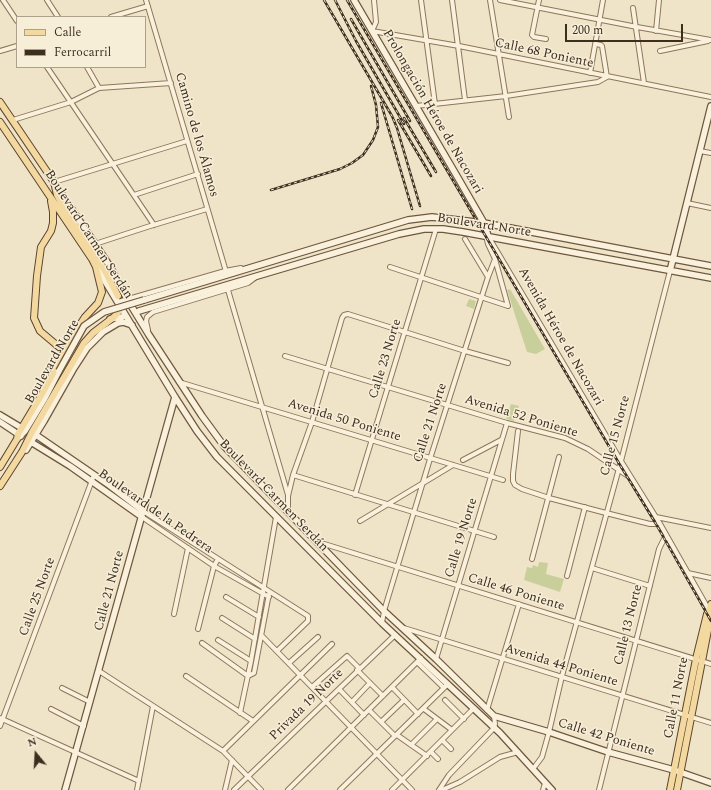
<!DOCTYPE html>
<meta charset="utf-8">
<style>
body{margin:0}
#map{position:relative;width:711px;height:790px;overflow:hidden;background:#f0e4c8;font-family:Spectral,serif}
canvas{display:block}
.legend{position:absolute;left:16px;top:16px;width:130px;height:52px;box-sizing:border-box;background:#f7eed8;border:1px solid #ada18e;margin:0;padding:5px 7px;list-style:none;font-size:12px;color:#3d2e20}
.legend li{display:flex;align-items:center;gap:8px;height:20px}
.legend b{width:20px;border:1px solid #ada18e}
.north{position:absolute;left:16px;top:734px;width:40px;height:40px;-webkit-text-stroke:3px #f7eed8;paint-order:stroke;rotate:342deg;font-size:11px;font-weight:700;line-height:16px;text-align:center;color:#3d2e20}
.north::after{content:'';display:block;margin:auto;width:14px;height:18px;background:#3d2e20;clip-path:polygon(50% 0,100% 100%,50% 72%,0 100%)}
.scale{position:absolute;left:565px;top:24px;width:118px;height:18px;box-sizing:border-box;border:2px solid #3d2e20;border-top:0;padding-left:5px;font-size:12px;line-height:14px;white-space:nowrap;color:#3d2e20;-webkit-text-stroke:3px #f7eed8;paint-order:stroke}
</style>
<div id="map">
<canvas width="711" height="790"></canvas>
<ul class="legend">
<li><b style="height:5px;background:#f3d9a0"></b>Calle</li>
<li><b style="height:5px;background:#3d2e20"></b>Ferrocarril</li>
</ul>
<div class="north">N</div>
<div class="scale">200 m</div>
</div>
<script>
const c = document.querySelector('canvas').getContext('2d');
c.lineJoin = 'round';
function paint(path, color) { c.fillStyle = color; c.fill(path, 'evenodd'); }
const toPath = rows => new Path2D(rows.map(r => 'M' + r).join(''));
function strokePath(path, color, width, dash) { c.strokeStyle = color; c.lineWidth = width; c.lineCap = dash ? 'butt' : 'round'; c.setLineDash(dash || []); c.stroke(path); }
function label(font, color, halo, rows, align = 'center') {
  c.font = font + ' Spectral,serif'; c.lineWidth = 3; c.setLineDash([]); c.textBaseline = 'middle'; c.strokeStyle = halo; c.fillStyle = color; for (const [text, x, y, turn = 0] of rows) {
    c.save(); c.translate(x, y); c.rotate((+turn || 0) * Math.PI / 180); c.textAlign = isNaN(turn) ? turn : align; if (halo) c.strokeText(text, 0, 0); c.fillText(text, 0, 0); c.restore();
  }
}
const green = toPath([
 [510,289,545,349,536,354,527,352,507,290],
 [469,299,476,301,474,309,466,306],
 [511,404,519,406,514,421,506,419],
 [539,562,548,563,546,574,564,579,560,592,524,580,527,567,532,568,533,565,538,567]
]);
const primaryTunnel = toPath([
 [59,347,69,349,78,346]
]);
const street = toPath([
 [3,0,17,21],
 [47,0,58,17],
 [146,0,227,275],
 [374,0,376,22,372,31,459,46,711,97],
 [421,0,435,104],
 [452,0,465,100],
 [490,0,509,117],
 [500,0,637,27,711,40],
 [539,0,532,35,534,37,546,39],
 [633,8,644,83],
 [111,17,148,6],
 [656,31,659,0],
 [0,51,17,46],
 [660,51,708,41],
 [47,67,154,225],
 [87,67,99,88],
 [590,73,603,0],
 [416,106,506,96,598,82,607,77,602,46,601,45,596,44],
 [13,120,71,102,99,88,171,83],
 [700,151,711,153],
 [54,182,187,141],
 [134,195,198,174],
 [687,203,711,208],
 [486,236,488,244,495,259,508,306],
 [488,236,621,461,659,522,709,610],
 [465,239,488,277],
 [95,244,147,227,207,209],
 [390,267,508,306],
 [228,290,288,495],
 [118,302,225,271,241,268],
 [148,330,146,321,147,317,153,312,248,283,256,277],
 [285,356,507,423,565,438,588,449,628,476],
 [179,382,503,480],
 [518,431,513,474,513,481,515,485,522,489,549,498,606,513,650,524,656,524,659,522],
 [463,460,501,440],
 [293,475,494,537],
 [355,495,436,229],
 [143,511,308,616,308,621,277,651],
 [288,512,288,496,293,475,312,422,342,318,344,315,348,314,465,351,508,363],
 [142,517,214,566,269,597],
 [656,517,711,528],
 [360,521,453,465],
 [318,542,711,664],
 [532,559,559,457],
 [592,568,650,586],
 [688,573,711,578],
 [567,576,585,507],
 [226,597,259,617],
 [174,614,188,548],
 [222,618,255,639],
 [382,623,384,611,430,459,488,277,495,259],
 [404,628,711,723],
 [198,629,214,566,218,559],
 [262,636,412,790],
 [218,640,251,661],
 [202,643,248,676],
 [436,659,507,423],
 [417,662,444,688],
 [289,663,318,637],
 [357,670,383,696],
 [99,671,223,751,261,790],
 [186,676,253,721],
 [248,676,254,673,269,594],
 [312,687,347,656,359,668],
 [392,687,418,714],
 [62,688,90,702],
 [339,689,364,715],
 [445,700,464,719],
 [352,702,370,683],
 [51,709,84,726],
 [424,709,452,730],
 [369,710,395,736],
 [487,710,519,604],
 [240,713,251,661,276,517],
 [0,718,139,781],
 [381,722,404,700],
 [0,726,94,475],
 [397,735,427,756],
 [442,740,451,749],
 [411,745,437,719],
 [223,751,332,644],
 [431,752,438,759],
 [533,769,542,757,549,732,562,676,621,461,670,271],
 [137,790,153,706],
 [225,790,232,760],
 [234,790,395,635],
 [288,790,421,658],
 [340,790,448,684],
 [392,790,474,708],
 [439,790,449,775,494,728,495,724,494,716],
 [442,790,460,782,500,757,518,752],
 [543,790,545,783],
 [599,790,659,549,664,539,667,538]
]);
const secondary = toPath([
 [354,0,458,178,484,223,488,236],
 [55,184,111,268,127,299,149,335,202,416,224,446,384,611,436,659,494,716,549,732,608,752,674,770,711,783],
 [97,268,175,397,197,431,217,457,382,623,500,733,552,790],
 [670,271,711,106],
 [144,300,408,220,432,217,484,223,711,266],
 [139,311,399,234,424,229,443,229,463,232,711,278],
 [110,319,122,317],
 [0,415,25,430],
 [0,422,21,436],
 [36,435,109,485,143,511],
 [17,439,25,431,45,398,59,371],
 [31,442,70,466,142,517],
 [26,450,44,421,74,368,87,348,103,332,118,323,123,322,132,325],
 [65,790,175,397]
]);
const primary = toPath([
 [0,102,54,182,57,195,62,204,104,269,118,296],
 [0,122,92,259,96,267,102,292,98,303,85,317,74,334,42,394,18,434,17,439,0,467],
 [51,201,53,212,53,223,51,231,41,247,37,276,34,318,40,331,59,347],
 [0,486,22,452,32,432,84,343,93,333,114,317,119,311],
 [670,790,696,659,707,614,709,611],
 [677,790,710,620,709,611,711,604]
]);
const rail = toPath([
 [324,0,392,116,397,128,420,206],
 [335,0,356,41,404,124],
 [347,0,620,465,656,524,711,621],
 [351,19,410,121],
 [381,103,412,209],
 [404,118,436,172],
 [398,120,431,176],
 [271,190,340,169,352,163,363,155,373,140,378,127,376,105,371,86]
]);
const secondaryBridge = toPath([
 [59,371,84,326,104,312,144,300]
]);
const streetNames = [
 ["Calle 68 Poniente",544,54,12],
 ["Prolongación Héroe de Nacozari",432,112,60],
 ["Camino de los Álamos",196,135,74],
 ["Boulevard Norte",484,226,9],
 ["Boulevard Carmen Serdán",88,235,57],
 ["Avenida Héroe de Nacozari",560,337,60],
 ["Calle 23 Norte",386,359,-73],
 ["Boulevard Norte",53,362,-60],
 ["Avenida 52 Poniente",521,417,17],
 ["Avenida 50 Poniente",344,421,17],
 ["Calle 21 Norte",431,423,-72],
 ["Calle 15 Norte",616,436,-75],
 ["Boulevard Carmen Serdán",273,496,46],
 ["Boulevard de la Pedrera",155,512,35],
 ["Calle 19 Norte",462,538,-73],
 ["Calle 21 Norte",110,591,-75],
 ["Calle 46 Poniente",516,593,17],
 ["Calle 25 Norte",38,597,-70],
 ["Calle 13 Norte",629,625,-76],
 ["Avenida 44 Poniente",561,666,17],
 ["Calle 11 Norte",677,698,-79],
 ["Privada 19 Norte",307,705,-44],
 ["Calle 42 Poniente",606,738,17]
];
paint(green, '#c9cf9b');
strokePath(primaryTunnel, '#ccc0a6', 6, [6, 3]);
strokePath(street, '#8d765c', 6);
strokePath(secondary, '#6f573f', 8);
strokePath(primary, '#5b4430', 8);
strokePath(street, '#faf1dc', 4);
strokePath(secondary, '#faf1dc', 5.5);
strokePath(primary, '#f3d9a0', 6);
strokePath(rail, '#3d2e20', 2.5);
strokePath(rail, '#f7eed8', 1, [3]);
strokePath(secondaryBridge, '#6f573f', 8, []);
strokePath(secondaryBridge, '#faf1dc', 5.5);
label('13px', '#3d2e20', '#f7eed8', streetNames);
</script>
